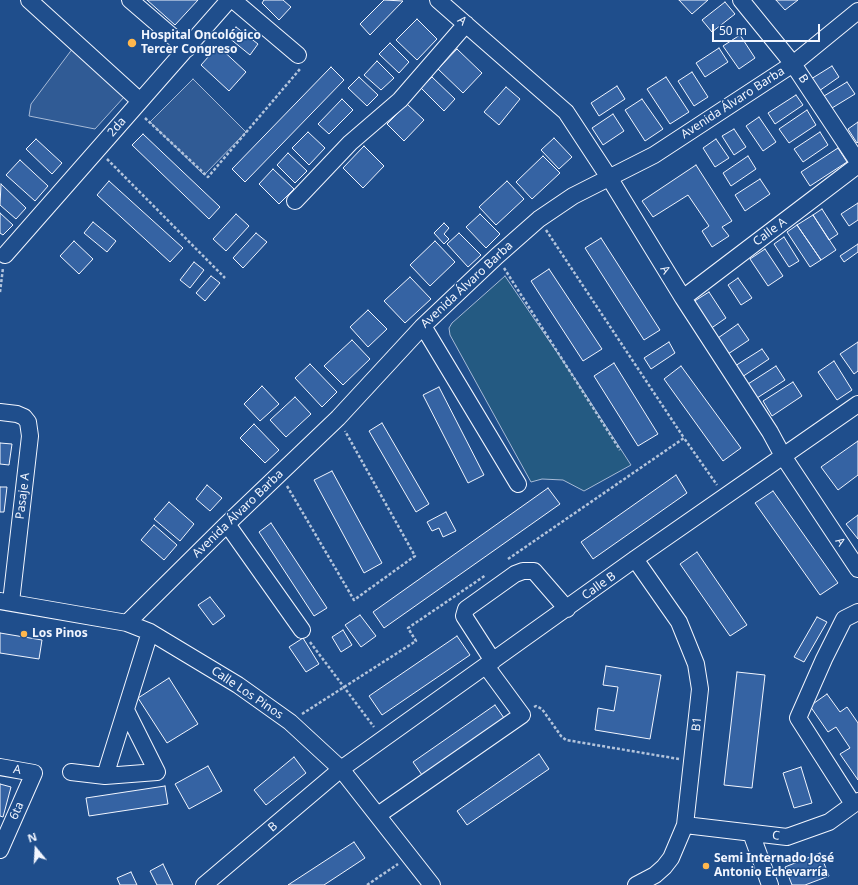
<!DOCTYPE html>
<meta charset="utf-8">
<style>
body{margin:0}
#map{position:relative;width:858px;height:885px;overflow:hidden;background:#1f4e8c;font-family:"Noto Sans",sans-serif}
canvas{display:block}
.north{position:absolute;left:16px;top:829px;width:40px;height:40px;-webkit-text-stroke:3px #1f4e8c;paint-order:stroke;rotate:342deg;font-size:11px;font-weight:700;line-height:16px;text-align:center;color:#f2f6ff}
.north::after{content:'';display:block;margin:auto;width:14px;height:18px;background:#f2f6ff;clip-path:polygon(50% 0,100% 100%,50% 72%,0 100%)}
.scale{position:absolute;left:712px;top:24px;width:108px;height:18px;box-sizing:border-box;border:2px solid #f2f6ff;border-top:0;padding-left:5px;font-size:12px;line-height:14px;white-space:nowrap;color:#f2f6ff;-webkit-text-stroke:3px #1f4e8c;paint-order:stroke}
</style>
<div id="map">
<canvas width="858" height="885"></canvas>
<div class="north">N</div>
<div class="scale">50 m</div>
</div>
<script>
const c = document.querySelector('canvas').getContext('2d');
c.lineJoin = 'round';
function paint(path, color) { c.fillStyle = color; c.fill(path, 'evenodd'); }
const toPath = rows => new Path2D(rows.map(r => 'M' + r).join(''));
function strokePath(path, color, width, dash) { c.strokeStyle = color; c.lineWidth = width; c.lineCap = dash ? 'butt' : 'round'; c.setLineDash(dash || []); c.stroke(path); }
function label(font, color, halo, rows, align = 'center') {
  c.font = font + ' "Noto Sans",sans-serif'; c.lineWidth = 3; c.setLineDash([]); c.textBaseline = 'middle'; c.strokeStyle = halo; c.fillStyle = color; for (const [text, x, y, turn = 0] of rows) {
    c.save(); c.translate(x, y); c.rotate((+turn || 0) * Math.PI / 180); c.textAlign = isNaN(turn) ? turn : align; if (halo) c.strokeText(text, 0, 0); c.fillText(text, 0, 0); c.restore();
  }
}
const green = toPath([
 [505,276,580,386,631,465,584,491,563,480,542,479,531,482,450,335,449,328,452,323,505,276]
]);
const parking = toPath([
 [73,48,125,96,95,129,29,116,31,104,73,48],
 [193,79,246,132,204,175,150,122,193,79]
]);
const building = toPath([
 [147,0,198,0,175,25,147,0],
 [264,0,283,0,291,7,279,20,262,3,264,0],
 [384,0,403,1,370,35,360,24,384,0],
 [679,0,708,0,692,14,679,0],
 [776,0,798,0,785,10,776,0],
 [725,2,735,14,712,32,702,20,725,2],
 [417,19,437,39,417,60,396,40,417,19],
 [236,27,258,44,250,55,228,37,236,27],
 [740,35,755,58,739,69,723,46,740,35],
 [390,43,409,62,399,73,379,54,390,43],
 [218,46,246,72,229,91,201,65,218,46],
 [719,48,728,62,705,77,696,63,719,48],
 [457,49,482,73,463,93,438,69,457,49],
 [377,61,394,78,381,90,364,75,377,61],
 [832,66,839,77,819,91,811,79,832,66],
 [331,67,344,80,245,182,232,169,331,67],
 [692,72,708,97,694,106,678,81,692,72],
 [359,77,378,95,367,106,348,88,359,77],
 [432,77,455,99,444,111,421,88,432,77],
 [666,77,689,112,670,124,647,89,666,77],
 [847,82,855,94,832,108,824,96,847,82],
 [617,86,625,99,599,116,591,103,617,86],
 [506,87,520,99,499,125,484,112,506,87],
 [796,95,803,105,775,124,768,113,796,95],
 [342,99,353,110,329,134,318,124,342,99],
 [642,99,663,129,645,141,625,110,642,99],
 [407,104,424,120,404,141,387,124,407,104],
 [807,110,816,125,789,143,779,129,807,110],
 [613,114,624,131,603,145,592,128,613,114],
 [759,117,776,142,763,151,746,126,759,117],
 [858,122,858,142,857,143,848,129,858,122],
 [734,129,746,147,734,155,722,136,734,129],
 [308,132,325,148,309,165,292,148,308,132],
 [820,132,828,145,803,162,794,149,820,132],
 [143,134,220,207,209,219,132,145,143,134],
 [554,138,572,157,559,169,541,150,554,138],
 [36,139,62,163,52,174,26,149,36,139],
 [716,139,729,158,715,167,703,148,716,139],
 [364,146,384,166,363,188,343,168,364,146],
 [838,148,847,162,810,186,801,172,838,148],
 [288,153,307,171,295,183,277,165,288,153],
 [543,156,560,173,532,199,516,182,543,156],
 [748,156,756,169,731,186,723,173,748,156],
 [20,160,48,186,35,201,6,175,20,160],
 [696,165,732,221,722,227,729,236,712,247,702,231,709,226,688,195,653,217,642,201,696,165],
 [273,169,294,189,279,204,259,184,273,169],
 [760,179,770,194,745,211,735,195,760,179],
 [109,181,183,248,170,262,97,195,109,181],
 [507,181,524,199,496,225,479,207,507,181],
 [1,184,26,208,16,219,0,205,1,184],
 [858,203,858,220,849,226,841,214,858,203],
 [822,209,838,234,829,240,813,215,822,209],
 [0,213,13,225,3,235,0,233,0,213],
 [236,214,249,226,226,251,213,239,236,214],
 [480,214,500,234,486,248,466,227,480,214],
 [813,215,836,250,821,260,797,225,813,215],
 [93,222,116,241,107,252,84,233,93,222],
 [444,223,449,228,444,234,449,239,444,244,434,233,444,223],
 [797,225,821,260,810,267,787,232,797,225],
 [256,233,267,242,243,268,233,258,256,233],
 [459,233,481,255,468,267,447,244,459,233],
 [784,237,799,261,789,267,774,244,784,237],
 [601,238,660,330,644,340,585,248,601,238],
 [74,241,93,259,79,274,60,256,74,241],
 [435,241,455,262,430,286,410,265,435,241],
 [858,244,858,252,844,262,840,256,858,244],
 [765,249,783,276,768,286,750,259,765,249],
 [194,262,204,270,190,288,180,280,194,262],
 [549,269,602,349,583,361,531,281,549,269],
 [211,276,220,283,205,301,196,293,211,276],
 [410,277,431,299,405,323,384,301,410,277],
 [738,278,752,298,741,305,728,285,738,278],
 [709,292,726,318,710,329,693,302,709,292],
 [368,310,387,329,368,347,350,327,368,310],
 [738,324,749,340,728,354,718,338,738,324],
 [352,340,370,359,343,385,324,366,352,340],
 [669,342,675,353,651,369,644,358,669,342],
 [858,342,858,371,854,374,840,354,858,342],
 [762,349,769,359,742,377,735,366,762,349],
 [834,361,852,390,837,400,818,372,834,361],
 [614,363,658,434,638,446,594,376,614,363],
 [310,364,337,392,322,407,295,378,310,364],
 [681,366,741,448,723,461,664,379,681,366],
 [776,366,785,380,757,398,748,384,776,366],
 [793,382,802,396,772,416,763,401,793,382],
 [262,386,279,404,260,421,244,404,262,386],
 [439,387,484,475,468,483,423,395,439,387],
 [295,397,311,414,286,437,270,420,295,397],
 [382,423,429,504,416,512,369,431,382,423],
 [254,424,279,450,265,463,240,438,254,424],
 [858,441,858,475,838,490,821,467,858,441],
 [0,443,12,444,9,465,0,464,0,443],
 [332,471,382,563,364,573,314,480,332,471],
 [676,475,687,493,593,559,581,542,676,475],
 [207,485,222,498,210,511,196,499,207,485],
 [0,487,7,487,4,512,0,512,0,487],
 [548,488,560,504,384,628,373,612,548,488],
 [773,491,838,583,820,595,755,503,773,491],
 [169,502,194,524,180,541,154,519,169,502],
 [446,512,456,531,443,537,439,528,432,531,427,522,446,512],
 [858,515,858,539,846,524,858,515],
 [271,523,327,608,314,616,259,532,271,523],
 [154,525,177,545,164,560,141,540,154,525],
 [697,552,747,625,730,636,680,564,697,552],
 [210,597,225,616,213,625,198,605,210,597],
 [360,615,376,636,361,647,345,625,360,615],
 [817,617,827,622,804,662,794,657,817,617],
 [343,630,352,645,341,652,332,637,343,630],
 [0,633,42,640,39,659,0,653,0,633],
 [457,636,470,655,382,715,369,696,457,636],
 [303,638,319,664,306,672,289,647,303,638],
 [606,666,661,675,650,739,595,730,598,708,614,711,618,687,603,685,606,666],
 [737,672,765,675,752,788,724,785,737,672],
 [169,678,198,724,167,743,138,698,169,678],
 [827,694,840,712,847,707,858,723,858,780,840,754,850,748,836,727,828,732,810,706,827,694],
 [495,705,504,718,422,775,413,762,495,705],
 [539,754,549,769,467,825,457,811,539,754],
 [294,757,306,773,266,805,254,790,294,757],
 [208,766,222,791,189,809,175,784,208,766],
 [801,767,812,803,794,808,783,773,801,767],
 [0,784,11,787,3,817,0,816,0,784],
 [165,786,168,804,89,816,86,798,165,786],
 [354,842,365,858,324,885,288,885,354,842],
 [820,853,829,876,805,885,792,885,785,867,820,853],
 [163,864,173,885,157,885,150,871,163,864],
 [131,872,137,885,120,885,117,878,131,872]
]);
const path = toPath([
 [145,118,208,177,300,69],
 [107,159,225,278],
 [546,230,684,438],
 [504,268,620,450],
 [0,292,3,268],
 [287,486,354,600,415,556,345,431],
 [508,559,684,438,717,485],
 [310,642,374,727],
 [534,707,536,706,542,709,561,736,566,740,679,759],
 [302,714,416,641,408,628,486,575],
 [367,885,398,864]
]);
const minor = toPath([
 [29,0,140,101],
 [130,0,187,49],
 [233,0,298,55],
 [438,0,566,112,610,179,683,298,770,432,783,456,858,569],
 [741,0,793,64,858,162],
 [295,201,350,143,400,100,466,24],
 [5,255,229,0],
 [683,298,858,165],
 [423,326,518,484],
 [0,412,17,414,24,417,28,422,30,436,11,602],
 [227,524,302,630],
 [635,559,679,622,696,664,700,689,685,825,671,858,664,867,655,875,636,885],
 [0,601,127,623,150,632,238,685,290,722,341,769,432,885],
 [127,623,227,524,338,418,423,326,497,256,539,219,573,196,654,155,793,64,858,11],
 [493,661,464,616,466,609,515,574,523,571,534,571,567,609],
 [126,710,157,772,105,776,150,632],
 [0,767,34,773,0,850],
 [71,772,105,776],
 [853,804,798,718,824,659,844,619,858,612],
 [378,815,522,715,486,666],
 [685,825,787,837,829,822,858,801],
 [751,833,770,885],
 [204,885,341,769,635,559,858,404]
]);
const markers = [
 [132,43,5,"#ffb74d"],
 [24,634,4,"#ffb74d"],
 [706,866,4,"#ffb74d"]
];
const streetNames = [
 ["A",462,21,41],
 ["B",803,79,57],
 ["Avenida Álvaro Barba",733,103,-33],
 ["2da",117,127,-49],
 ["Calle A",770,232,-37],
 ["A",665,270,59],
 ["Avenida Álvaro Barba",467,285,-43],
 ["Pasaje A",23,496,-83],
 ["Avenida Álvaro Barba",238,514,-44],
 ["A",840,542,56],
 ["Calle B",599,586,-36],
 ["Calle Los Pinos",247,693,34],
 ["B1",697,724,-84],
 ["A",17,770,9],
 ["6ta",17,811,-66],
 ["B",273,827,-40],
 ["C",776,836,6]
];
const poiNames = [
 ["Hospital Oncológico",141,36],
 ["Tercer Congreso",141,50],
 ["Los Pinos",32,634],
 ["Semi Internado José",714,859],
 ["Antonio Echevarría",714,873]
];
paint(green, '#245a82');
strokePath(green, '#a8bbd7', 1);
paint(parking, '#305b95');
strokePath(parking, '#a8bbd7', 1);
paint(building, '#3563a3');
strokePath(building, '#f2f6ff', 1);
strokePath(minor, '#f2f6ff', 18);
strokePath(path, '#b3c4dc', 2.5, [3, 2]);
strokePath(minor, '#1f4e8c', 16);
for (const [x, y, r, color] of markers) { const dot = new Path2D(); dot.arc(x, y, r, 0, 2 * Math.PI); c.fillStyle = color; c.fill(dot); strokePath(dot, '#1f4e8c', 1.5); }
label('12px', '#f2f6ff', '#1f4e8c', streetNames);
label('bold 12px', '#f2f6ff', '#1f4e8c', poiNames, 'left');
</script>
